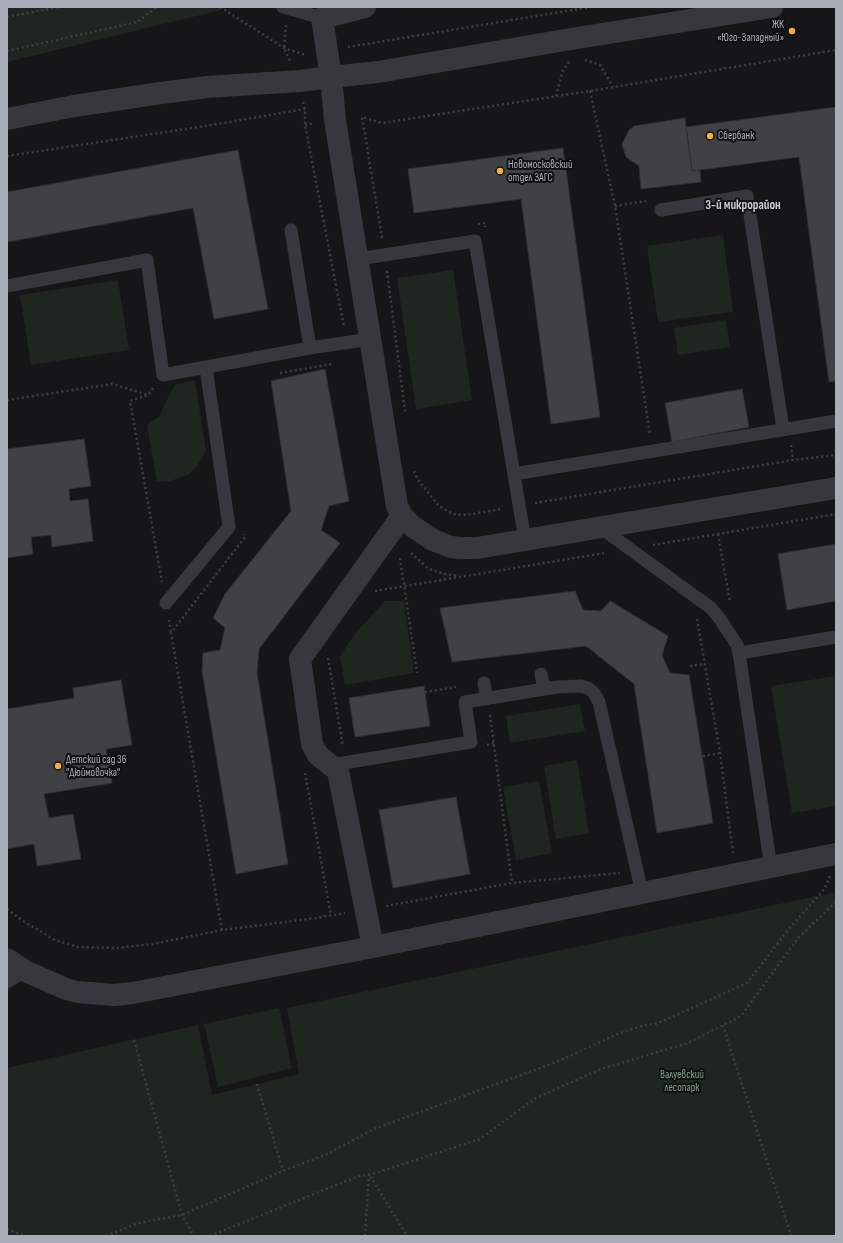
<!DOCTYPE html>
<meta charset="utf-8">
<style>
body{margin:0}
#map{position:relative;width:843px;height:1243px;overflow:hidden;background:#161618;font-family:"Sofia Sans Condensed",sans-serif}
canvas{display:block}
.frame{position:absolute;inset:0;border:8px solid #a8adb8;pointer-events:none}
</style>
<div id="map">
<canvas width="843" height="1243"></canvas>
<div class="frame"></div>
</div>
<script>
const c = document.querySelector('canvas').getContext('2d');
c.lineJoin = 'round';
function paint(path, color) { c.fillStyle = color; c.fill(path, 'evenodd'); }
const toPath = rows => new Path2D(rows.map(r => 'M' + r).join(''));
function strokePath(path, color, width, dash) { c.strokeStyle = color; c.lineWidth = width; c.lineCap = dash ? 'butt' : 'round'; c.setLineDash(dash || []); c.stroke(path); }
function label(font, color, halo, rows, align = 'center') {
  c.font = font + ' "Sofia Sans Condensed",sans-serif'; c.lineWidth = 4; c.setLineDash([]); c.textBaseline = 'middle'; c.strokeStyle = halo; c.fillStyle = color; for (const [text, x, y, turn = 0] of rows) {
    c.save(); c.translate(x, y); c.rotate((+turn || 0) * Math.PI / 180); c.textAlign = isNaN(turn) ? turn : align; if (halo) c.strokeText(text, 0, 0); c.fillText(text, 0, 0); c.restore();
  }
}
const green = toPath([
 [7,7,229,7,217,11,7,62],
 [723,235,733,312,658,322,647,246],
 [453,270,472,400,416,409,397,278],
 [118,280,129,350,31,365,20,295],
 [726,320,730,347,678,355,674,328],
 [195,380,206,451,197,466,188,475,170,481,157,482,147,425,160,416,164,405,175,385],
 [385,601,404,601,414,673,345,685,340,656,358,630],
 [836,676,836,806,792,813,771,686],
 [580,704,585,731,510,743,506,716],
 [577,760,589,833,556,839,544,766],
 [539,781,552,853,516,860,503,787],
 [836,892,836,1236,7,1236,7,1068,198,1025,212,1095,299,1074,287,1008],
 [279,1008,292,1068,218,1087,204,1024]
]);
const building = toPath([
 [836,107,836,381,829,382,799,157,692,171,686,127,836,107],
 [685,118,692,171,700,170,701,182,641,189,639,166,626,157,622,144,629,130,634,126,685,118],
 [563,148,600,417,551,424,521,199,414,213,408,169,563,148],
 [238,150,268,309,214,319,193,208,7,242,7,192,238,150],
 [325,369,349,501,329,506,321,530,340,543,259,649,257,673,288,864,236,874,202,671,203,653,220,650,225,628,213,618,225,594,291,511,271,381,325,369],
 [742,389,749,427,672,442,665,403,742,389],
 [84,439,91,486,69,489,70,501,88,499,93,541,52,547,51,535,31,537,33,554,7,558,7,449,84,439],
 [836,544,836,601,787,610,778,554,836,544],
 [575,591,583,610,601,611,610,601,668,636,662,655,670,673,689,675,713,823,657,833,634,684,586,646,452,662,440,608,575,591],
 [121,680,132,745,106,749,112,783,44,794,49,818,73,814,81,859,37,866,34,844,7,849,7,709,74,698,73,688,121,680],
 [424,686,430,726,355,737,349,698,424,686],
 [456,797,470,874,393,888,379,810,456,797]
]);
const path = toPath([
 [220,7,284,48,306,55],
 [7,17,59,7],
 [286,25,284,48,290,61],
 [348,47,591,7],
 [7,51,137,22,157,7],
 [585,60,600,65,613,87],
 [590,91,615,206,650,435],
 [556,96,563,70,570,61],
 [303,102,305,109,305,125,344,327],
 [305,125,314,123],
 [7,156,212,125,305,109],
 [615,206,646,201],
 [478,224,485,223,485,227],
 [382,238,362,117,382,123,590,91,836,50],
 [387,271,405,411],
 [280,373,332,364],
 [153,388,148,395,130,401,162,582],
 [7,400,113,384,148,395],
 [791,445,793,460],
 [414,471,418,480,439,506,453,514,466,515,502,509],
 [535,503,793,460,836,455],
 [718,534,730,602],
 [653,545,836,514],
 [411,553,429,569,444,574,459,576],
 [400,558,417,673],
 [375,591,605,553],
 [697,619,720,753,733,853],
 [169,620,171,633],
 [328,658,343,747],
 [690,666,705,664],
 [425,692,456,687],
 [490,715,512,883],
 [487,745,494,743],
 [703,756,720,753],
 [305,773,331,916],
 [386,906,512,883,620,873],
 [7,909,23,921,55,940,78,947,116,948,153,944,222,930,316,918,345,913],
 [222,930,171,633,245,537,245,534],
 [723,1025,791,1236],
 [134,1040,182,1215,194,1236],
 [257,1084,283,1171],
 [7,1229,24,1236],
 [106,1236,139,1223,182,1215,283,1171,325,1155,374,1129,559,1061,620,1033,645,1025,656,1024,747,983,789,929,825,888,830,876],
 [210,1236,356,1177,379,1172,480,1139,536,1098,601,1069,688,1043,741,1016,799,937,836,902],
 [365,1236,369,1174,407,1236]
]);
const service = toPath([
 [283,7,322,18],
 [661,210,747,196,783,429],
 [291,230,310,348],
 [358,259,475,241,525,540],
 [7,286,147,260,163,375,310,348,371,339],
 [514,474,836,421],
 [601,528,711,608,720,619,737,645,739,653],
 [166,603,229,527,206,367],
 [541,674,544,689],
 [484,683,487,699],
 [331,765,471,742,465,702,557,687,581,686,588,688,594,693,599,702,642,893],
 [771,868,739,653,836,637],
 [7,982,25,971]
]);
const minor = toPath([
 [7,119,74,106,161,93,207,87,300,81,331,77,335,120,397,506,402,516,412,526,433,540,451,547,460,548,477,548,836,488],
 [373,947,338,771,318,755,312,744,300,659,402,516],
 [7,959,25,971,66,989,77,992,114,995,133,993,373,947,836,854]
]);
const tertiary = toPath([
 [365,7,322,18,331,77,378,72,571,39,772,7]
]);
const markers = [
 [792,31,4,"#f2b134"],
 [710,136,4,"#f2b134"],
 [500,171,4,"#f2b134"],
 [58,766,4,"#f2b134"]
];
const poiNames = [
 ["ЖК",784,25,"right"],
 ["«Юго-Западный»",784,38,"right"],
 ["Сбербанк",718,136],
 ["Новомосковский",508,165],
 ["отдел ЗАГС",508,178],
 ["Детский сад 36",66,760],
 ["\"Дюймовочка\"",66,773]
];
const parkNames = [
 ["Валуевский",682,1075],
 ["лесопарк",682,1088]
];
const quarterNames = [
 ["3-й микрорайон",743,206]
];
paint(green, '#1e261f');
paint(building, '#404145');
strokePath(building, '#303034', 1);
strokePath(path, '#3d3f44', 2.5, [2, 3]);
strokePath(service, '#37383d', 13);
strokePath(minor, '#37383d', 22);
strokePath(tertiary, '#37383d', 22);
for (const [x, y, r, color] of markers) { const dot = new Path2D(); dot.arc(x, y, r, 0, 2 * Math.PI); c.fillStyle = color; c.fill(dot); strokePath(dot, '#111113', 1.5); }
label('11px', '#a8adb8', '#111113', poiNames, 'left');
label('11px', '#7fa381', '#111113', parkNames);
label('bold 13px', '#c9ccd4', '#111113', quarterNames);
</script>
